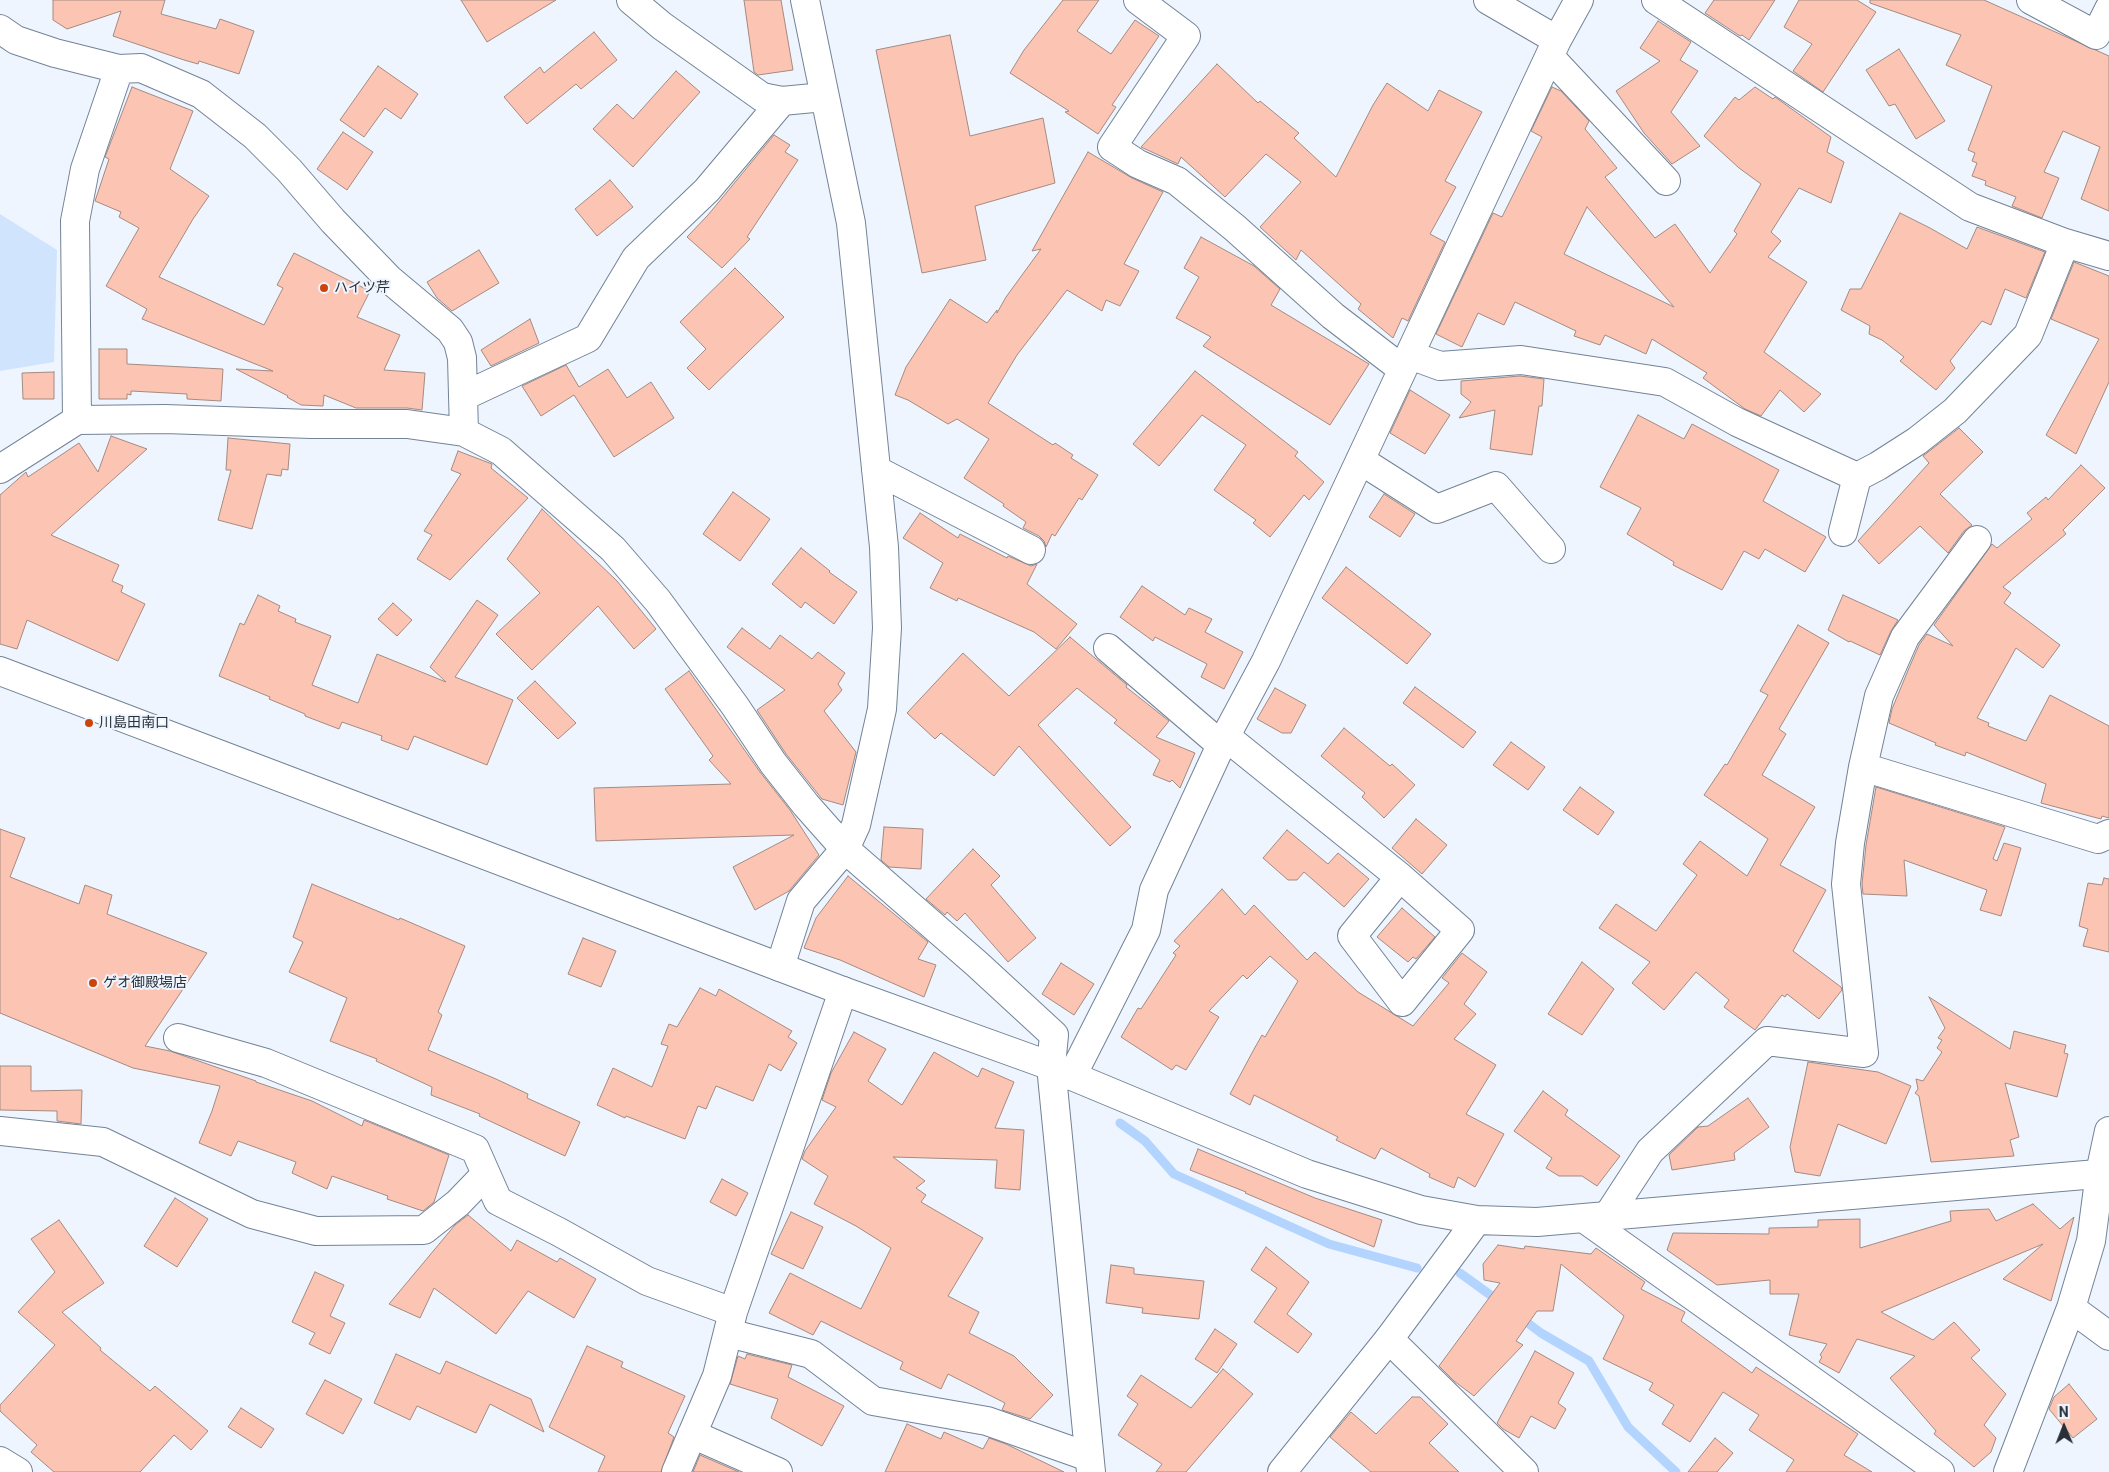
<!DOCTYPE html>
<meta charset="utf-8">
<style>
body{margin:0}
#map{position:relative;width:2109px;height:1472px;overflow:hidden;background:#eef5fe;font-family:Roboto,sans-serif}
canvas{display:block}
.north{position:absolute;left:2039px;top:1402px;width:50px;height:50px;-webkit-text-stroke:4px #eef5fe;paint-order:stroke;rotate:359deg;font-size:14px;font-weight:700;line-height:20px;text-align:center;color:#293038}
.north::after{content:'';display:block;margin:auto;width:18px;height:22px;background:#293038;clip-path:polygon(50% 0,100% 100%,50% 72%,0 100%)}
</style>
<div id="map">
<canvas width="2109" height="1472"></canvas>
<div class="north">N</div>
</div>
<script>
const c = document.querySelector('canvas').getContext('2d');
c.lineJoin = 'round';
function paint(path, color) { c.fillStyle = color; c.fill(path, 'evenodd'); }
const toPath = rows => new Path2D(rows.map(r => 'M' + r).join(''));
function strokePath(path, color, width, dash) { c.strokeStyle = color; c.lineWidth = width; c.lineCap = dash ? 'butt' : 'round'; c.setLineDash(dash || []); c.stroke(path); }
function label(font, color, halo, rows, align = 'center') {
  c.font = font + ' Roboto,"Noto Sans JP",sans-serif'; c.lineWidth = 4; c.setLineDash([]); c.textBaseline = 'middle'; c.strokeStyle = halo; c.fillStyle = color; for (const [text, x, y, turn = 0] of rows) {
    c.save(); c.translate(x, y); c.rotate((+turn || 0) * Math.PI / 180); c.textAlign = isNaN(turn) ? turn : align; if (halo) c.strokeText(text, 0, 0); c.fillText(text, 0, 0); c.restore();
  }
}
const green = toPath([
 [0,214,57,250,54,362,0,371]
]);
const stream = toPath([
 [1120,1123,1145,1141,1174,1174,1329,1244,1417,1268],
 [1460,1273,1500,1302],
 [1520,1317,1541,1333,1589,1361,1628,1427,1676,1472]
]);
const building = toPath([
 [53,0,165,0,161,14,216,29,220,19,254,31,239,74,199,61,198,64,184,60,113,36,121,11,67,29,53,20,53,0],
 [461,0,556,0,487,42,461,0],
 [744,0,781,0,793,70,758,75,754,72,744,0],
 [1063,0,1099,0,1077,31,1111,54,1135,20,1159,36,1112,105,1116,107,1098,134,1065,112,1069,111,1010,73,1024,50,1063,0],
 [1714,0,1775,0,1749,40,1742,35,1740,36,1705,13,1714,0],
 [1799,0,1857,0,1876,12,1823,92,1793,71,1812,44,1784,27,1799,0],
 [1870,0,1984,0,2109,56,2109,211,2081,199,2100,147,2063,131,2044,172,2059,178,2042,218,2012,206,2016,197,1985,185,1986,181,1972,176,1977,163,1972,161,1975,153,1968,150,1992,86,1946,65,1961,35,1870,3,1870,0],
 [1658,21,1691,42,1680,60,1698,71,1671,112,1700,146,1672,164,1644,133,1616,91,1660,61,1640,48,1658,21],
 [594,32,617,60,581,89,576,84,527,124,504,97,540,67,544,73,594,32],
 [950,35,970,136,1043,118,1055,183,975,206,986,260,922,273,876,50,950,35],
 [1899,49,1945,121,1916,139,1895,104,1889,106,1866,70,1899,49],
 [1217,64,1258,103,1260,101,1299,133,1294,138,1336,177,1373,105,1387,83,1428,111,1439,90,1482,112,1445,181,1456,187,1430,234,1445,242,1408,321,1402,318,1393,338,1358,309,1361,304,1301,250,1296,260,1260,227,1301,182,1266,154,1225,197,1181,157,1178,164,1141,147,1217,64],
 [378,66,418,94,401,119,385,108,364,137,340,120,378,66],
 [676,71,700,92,633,167,593,129,617,104,633,119,676,71],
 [132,87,193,111,170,169,209,196,193,219,159,277,264,325,283,288,277,285,294,253,370,291,357,317,400,335,384,370,425,373,422,410,407,408,356,408,324,395,323,406,301,405,287,397,288,396,236,369,273,371,142,319,147,309,106,286,139,228,119,217,121,212,95,201,109,159,105,157,132,87],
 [1552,87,1561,91,1589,121,1585,129,1617,168,1605,177,1655,238,1675,224,1710,273,1737,234,1734,231,1761,184,1739,168,1704,136,1735,97,1739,100,1755,87,1773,99,1775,97,1831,137,1827,152,1844,162,1831,203,1799,188,1771,232,1781,241,1768,257,1807,282,1764,352,1821,394,1804,412,1780,390,1761,416,1745,409,1703,378,1707,373,1652,339,1646,354,1605,335,1600,345,1574,336,1576,331,1515,302,1504,325,1478,313,1462,347,1436,334,1493,213,1502,217,1542,137,1531,131,1552,87],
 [1587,207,1674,307,1564,254,1587,207],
 [343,132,373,152,347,190,317,169,343,132],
 [774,135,790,145,785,152,798,160,747,237,750,239,722,268,687,237,708,215,774,135],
 [1088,152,1132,178,1163,192,1124,264,1139,271,1120,306,1106,300,1102,311,1067,290,1017,355,988,403,1053,445,1055,443,1073,455,1071,458,1098,475,1082,500,1079,498,1055,536,1052,534,1046,547,1044,541,1039,536,1023,528,1026,522,1003,506,1004,504,964,478,989,439,957,419,948,424,908,400,895,395,906,367,950,299,987,323,997,310,997,313,1006,297,1041,249,1032,251,1088,152],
 [610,180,633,207,597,236,575,209,610,180],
 [1900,213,1930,228,1967,249,1977,227,2045,252,2026,298,2005,289,1991,325,1982,321,1950,361,1955,368,1936,390,1900,361,1904,357,1882,340,1869,334,1870,326,1841,310,1850,289,1861,289,1900,213],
 [1201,237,1254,266,1280,289,1271,305,1369,364,1330,425,1203,346,1211,337,1176,318,1199,277,1184,268,1201,237],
 [479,250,499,283,452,311,437,298,427,282,479,250],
 [2074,262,2109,276,2109,382,2076,454,2046,435,2099,339,2051,319,2074,262],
 [735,268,784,317,709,390,687,368,706,349,680,322,735,268],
 [530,319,539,343,491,366,481,350,530,319],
 [99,349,127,349,127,364,223,369,221,401,187,399,187,394,131,391,131,395,127,394,127,399,99,399,99,349],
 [566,365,579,387,608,369,627,398,651,382,674,418,614,457,574,395,541,416,522,386,566,365],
 [1195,371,1298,452,1295,456,1324,482,1309,500,1304,495,1270,537,1253,523,1256,520,1214,490,1246,445,1202,415,1159,466,1133,444,1195,371],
 [54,372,54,399,23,399,22,373,54,372],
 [1520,376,1544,379,1542,406,1539,406,1532,455,1490,449,1495,410,1459,418,1471,402,1461,394,1461,381,1520,376],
 [1410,390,1450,415,1425,454,1390,433,1410,390],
 [1638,415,1684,439,1692,424,1779,470,1763,501,1826,537,1805,572,1765,549,1759,559,1744,551,1722,590,1673,565,1674,562,1627,534,1641,508,1600,487,1638,415],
 [1959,428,1983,452,1940,494,1972,525,1964,531,1948,553,1920,526,1879,564,1858,541,1929,463,1923,456,1959,428],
 [111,436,147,449,51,535,119,565,112,581,123,586,121,592,145,604,118,661,27,620,17,649,0,644,0,495,26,472,28,477,79,443,98,472,111,436],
 [228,438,290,444,288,470,282,469,281,476,267,474,252,529,218,520,231,470,226,470,228,438],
 [458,451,492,464,491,468,528,498,450,580,417,559,432,535,424,531,461,474,451,470,458,451],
 [2081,465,2105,488,2063,530,2066,534,2003,587,2011,593,2004,603,2060,645,2043,668,2016,648,1977,718,1989,723,1988,726,2026,741,2050,695,2109,726,2109,818,2102,816,2101,819,2041,803,2046,784,1966,752,1965,756,1935,745,1936,743,1889,723,1892,709,1909,668,1919,645,1927,634,1953,646,1934,625,1992,544,1997,548,2032,519,2027,513,2046,497,2048,500,2081,465],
 [733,492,770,519,740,561,703,534,733,492],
 [1384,494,1415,514,1400,537,1369,517,1384,494],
 [542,509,617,581,656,629,634,649,598,606,532,670,496,634,540,593,507,559,542,509],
 [920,513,958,538,960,534,1007,558,1008,556,1031,566,1037,564,1027,584,1077,624,1056,649,1034,632,958,598,957,601,930,588,943,563,903,538,920,513],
 [801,548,830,571,829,572,857,592,834,624,805,602,801,608,772,584,801,548],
 [1346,567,1431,634,1407,664,1322,598,1346,567],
 [1142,586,1185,615,1189,608,1212,619,1205,632,1243,652,1224,689,1201,677,1207,664,1155,637,1153,641,1120,617,1142,586],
 [258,595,280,606,278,611,296,619,295,622,331,636,312,685,358,703,377,654,446,682,430,667,477,600,498,615,455,677,513,700,487,765,414,736,408,750,381,740,382,736,342,722,339,729,305,716,305,714,269,699,270,697,219,676,240,623,244,625,258,595],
 [1843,595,1898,620,1891,631,1880,655,1850,641,1849,642,1828,630,1843,595],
 [393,603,412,620,397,636,378,619,393,603],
 [1798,625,1829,643,1779,729,1786,734,1762,775,1815,807,1780,865,1826,890,1793,951,1841,987,1842,990,1819,1019,1787,994,1785,997,1782,995,1755,1030,1724,1007,1729,1000,1696,972,1664,1010,1632,983,1650,962,1599,928,1616,904,1656,931,1697,875,1683,864,1700,841,1747,876,1768,839,1704,795,1725,764,1727,765,1768,695,1760,691,1798,625],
 [742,628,770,649,780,635,812,659,818,652,845,673,838,684,842,690,824,711,856,752,843,805,822,799,786,754,757,710,785,690,727,647,742,628],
 [1070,637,1127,685,1126,687,1169,721,1156,737,1195,753,1180,788,1172,780,1170,782,1153,775,1160,760,1114,723,1117,720,1077,688,1038,725,1131,827,1110,846,1019,746,994,776,941,733,935,739,907,713,963,653,1009,696,1070,637],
 [689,671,760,772,790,810,819,855,789,891,755,910,733,867,794,835,596,841,594,788,731,784,709,760,713,756,665,689,689,671],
 [535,681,576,723,558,739,517,698,535,681],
 [1415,687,1476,732,1463,748,1403,703,1415,687],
 [1275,688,1306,705,1291,733,1282,733,1257,719,1275,688],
 [1344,728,1390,766,1392,764,1415,785,1384,818,1362,797,1365,793,1321,756,1344,728],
 [1511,742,1545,767,1528,790,1493,765,1511,742],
 [1580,787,1614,812,1598,835,1563,810,1580,787],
 [1876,787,2005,827,1993,859,1997,861,2004,843,2021,848,2001,916,1980,910,1987,890,1904,860,1907,896,1863,894,1862,884,1866,845,1876,787],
 [1416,819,1447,845,1422,874,1392,848,1416,819],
 [884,827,923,829,921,869,889,867,881,860,884,827],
 [0,829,25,838,10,877,79,904,85,885,112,895,107,914,207,953,145,1046,170,1051,256,1081,256,1082,312,1101,362,1126,364,1120,449,1155,434,1202,423,1211,387,1199,388,1196,332,1176,327,1189,292,1173,296,1162,238,1141,231,1156,199,1143,212,1111,220,1086,133,1068,0,1013,0,829],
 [1287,830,1328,864,1338,853,1369,879,1344,907,1304,872,1297,880,1288,880,1263,858,1287,830],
 [973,849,1000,876,991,885,1036,938,1008,962,965,913,957,921,947,912,945,915,926,899,973,849],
 [848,876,928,942,918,959,936,965,924,997,840,960,804,948,816,918,848,876],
 [2104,878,2109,879,2109,952,2083,946,2088,929,2079,926,2088,883,2102,885,2104,878],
 [312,884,399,920,400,918,465,946,438,1012,442,1015,428,1050,496,1079,528,1094,527,1098,580,1122,565,1156,479,1116,480,1114,431,1095,432,1087,376,1061,377,1059,330,1041,347,998,289,972,303,942,293,937,312,884],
 [1222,889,1245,915,1254,905,1307,960,1315,952,1358,992,1413,1026,1449,983,1442,978,1462,953,1487,972,1464,1004,1476,1014,1454,1039,1496,1065,1466,1114,1504,1134,1475,1187,1458,1177,1454,1188,1429,1177,1430,1174,1381,1148,1375,1159,1336,1140,1338,1137,1254,1095,1250,1105,1230,1094,1253,1051,1262,1035,1265,1037,1298,981,1270,956,1247,979,1243,975,1209,1011,1219,1017,1186,1070,1176,1065,1172,1070,1121,1037,1138,1008,1141,1009,1176,955,1173,953,1180,946,1174,941,1222,889],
 [1402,908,1435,937,1416,959,1413,957,1408,962,1377,937,1402,908],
 [583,938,616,951,601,987,568,974,583,938],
 [1582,962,1614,989,1582,1035,1548,1014,1582,962],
 [1061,963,1094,984,1074,1015,1042,994,1061,963],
 [700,988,716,996,719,989,792,1031,788,1037,797,1043,781,1071,769,1064,753,1101,716,1086,706,1109,698,1106,685,1139,626,1116,625,1118,597,1105,613,1068,652,1087,668,1046,661,1044,669,1024,677,1027,700,988],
 [1929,997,2010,1049,2014,1031,2066,1045,2064,1053,2068,1054,2057,1097,2005,1083,2019,1137,2010,1140,2014,1156,1931,1162,1919,1096,1915,1093,1918,1089,1916,1079,1923,1081,1942,1052,1937,1048,1942,1040,1938,1038,1945,1028,1929,997],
 [854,1032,886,1049,868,1081,902,1105,934,1052,978,1077,982,1068,1014,1082,995,1128,1024,1130,1020,1190,995,1188,997,1160,893,1157,925,1181,916,1188,926,1195,921,1202,983,1238,948,1296,979,1312,969,1333,1014,1356,1053,1395,1030,1419,1002,1410,1005,1403,948,1374,941,1389,900,1369,903,1362,821,1321,813,1335,769,1313,790,1273,861,1309,891,1248,856,1226,814,1204,828,1176,802,1159,805,1151,836,1107,822,1100,831,1073,854,1032],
 [1808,1062,1878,1072,1911,1086,1886,1144,1838,1124,1820,1176,1795,1172,1790,1147,1808,1062],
 [0,1066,31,1066,31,1091,82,1090,81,1124,57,1121,57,1111,0,1110,0,1066],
 [1543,1091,1568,1110,1565,1115,1620,1156,1597,1186,1582,1176,1559,1176,1546,1168,1552,1158,1514,1131,1543,1091],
 [1748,1098,1769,1127,1734,1153,1735,1160,1672,1170,1669,1155,1698,1127,1708,1126,1748,1098],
 [1198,1149,1315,1198,1382,1220,1374,1247,1245,1193,1246,1192,1190,1170,1198,1149],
 [722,1179,748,1193,736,1216,710,1202,722,1179],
 [175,1198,208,1219,177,1267,144,1246,175,1198],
 [2033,1204,2060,1229,2074,1217,2051,1301,2003,1279,2043,1244,1881,1312,1933,1340,1954,1322,1980,1350,1971,1358,2006,1394,1984,1425,1996,1438,1991,1452,1974,1467,1934,1434,1936,1431,1890,1378,1915,1356,1857,1339,1839,1373,1819,1362,1822,1357,1820,1355,1827,1344,1789,1335,1799,1294,1770,1294,1770,1280,1717,1285,1667,1250,1673,1233,1769,1234,1769,1228,1818,1227,1818,1220,1860,1219,1860,1248,1951,1221,1950,1211,1989,1209,1996,1221,2033,1204],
 [791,1212,823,1227,803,1269,771,1254,791,1212],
 [468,1215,511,1251,517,1240,557,1262,560,1258,596,1279,574,1318,528,1291,496,1334,434,1288,420,1318,389,1304,455,1225,468,1215],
 [59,1220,104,1283,62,1312,101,1348,100,1350,150,1391,155,1386,208,1431,191,1450,174,1435,140,1472,54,1472,31,1452,37,1445,0,1411,0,1405,55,1345,18,1312,55,1272,31,1239,59,1220],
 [1498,1245,1524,1249,1525,1246,1591,1254,1596,1248,1645,1282,1641,1289,1685,1312,1681,1321,1752,1373,1756,1367,1858,1434,1844,1455,1872,1472,1786,1472,1794,1460,1749,1430,1759,1415,1723,1392,1690,1442,1662,1424,1674,1405,1649,1390,1653,1383,1603,1359,1624,1316,1561,1264,1553,1311,1537,1311,1516,1341,1523,1345,1474,1396,1454,1381,1439,1366,1500,1283,1484,1280,1483,1264,1498,1245],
 [1266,1247,1309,1282,1287,1314,1312,1334,1298,1353,1254,1322,1277,1288,1251,1270,1266,1247],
 [1111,1265,1134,1268,1134,1274,1204,1281,1199,1319,1142,1313,1143,1308,1106,1303,1111,1265],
 [315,1272,344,1285,330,1316,345,1323,330,1354,309,1344,315,1333,292,1322,315,1272],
 [1215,1329,1237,1344,1217,1373,1195,1359,1215,1329],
 [587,1346,623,1362,621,1367,685,1396,668,1433,674,1437,661,1472,598,1472,605,1456,549,1427,587,1346],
 [1535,1351,1574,1373,1558,1403,1566,1409,1555,1429,1531,1416,1519,1438,1503,1429,1497,1423,1535,1351],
 [396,1354,440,1374,446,1361,531,1399,544,1432,490,1404,476,1433,417,1406,410,1420,374,1403,396,1354],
 [747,1354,792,1365,788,1377,844,1406,822,1446,771,1418,778,1399,730,1384,738,1356,745,1359,747,1354],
 [1223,1369,1253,1394,1186,1472,1156,1472,1162,1464,1118,1435,1138,1404,1127,1396,1141,1375,1191,1408,1223,1369],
 [325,1380,362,1399,343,1434,306,1414,325,1380],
 [2069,1384,2097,1419,2073,1438,2049,1409,2054,1397,2069,1384],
 [1412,1397,1420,1397,1448,1424,1429,1443,1459,1472,1371,1472,1330,1437,1351,1412,1376,1434,1412,1397],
 [241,1408,274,1429,261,1448,228,1427,241,1408],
 [907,1424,941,1439,944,1432,983,1449,989,1438,1006,1444,1064,1472,885,1472,907,1424],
 [1715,1438,1733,1453,1717,1472,1688,1472,1715,1438],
 [700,1455,739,1472,693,1472,700,1455]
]);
const minor = toPath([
 [631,0,662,26,762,97,782,101,824,97],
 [1138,0,1186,36,1112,147,1138,164,1177,181,1235,228,1333,316,1402,369],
 [1488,0,1557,40],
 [1656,0,1970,207,2065,243,2109,256],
 [2031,0,2096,35,2109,9],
 [0,29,16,40,55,53,119,69,141,68,201,94,255,136,289,170,333,221,389,279,450,330,458,342,462,358,464,432],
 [1550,57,1666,181],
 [1410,355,1440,366,1521,360,1665,382,1737,422,1857,477,1878,466,1917,441,1955,411,2028,335,2065,243],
 [464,396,588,338,636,258,707,190,782,101],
 [77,420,75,221,85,169,119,69],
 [1360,460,1437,509,1496,486,1551,549],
 [0,469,77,420,165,419,311,424,407,424,464,432,501,451,613,549,658,601,735,706,773,763,806,805,845,849,977,964,1054,1035,1051,1066],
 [876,470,1031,550],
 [1843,532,1857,477],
 [1108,648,1221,745],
 [1225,736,1400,877,1460,930,1402,1002,1352,936,1400,877],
 [1863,767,2098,839,2109,834],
 [780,967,801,901,845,849,856,825,882,709,887,628,884,547,851,223,805,0],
 [178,1038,266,1063,475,1149,498,1201,559,1232,647,1281,733,1312],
 [1072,1076,1146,930,1154,890,1221,745,1266,661,1557,40,1579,0],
 [0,1131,103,1142,252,1214,316,1231,424,1230,458,1203,485,1175],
 [1607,1217,1650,1151,1767,1041,1864,1053,1846,884,1850,843,1863,767,1879,696,1905,637,1977,540],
 [1585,1219,1940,1472],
 [2071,1308,2109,1336],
 [728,1333,811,1354,873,1401,987,1421,1089,1457],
 [1389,1339,1524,1472],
 [692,1434,778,1472],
 [0,1461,18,1472],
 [676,1472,717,1376,733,1312,843,991],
 [2008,1472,2071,1308,2091,1241,2100,1173,2109,1131]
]);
const tertiary = toPath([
 [0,671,843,991,1051,1066,1072,1076,1307,1174,1421,1210,1477,1220,1537,1222,2109,1173],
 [1051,1066,1091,1472],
 [1282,1472,1389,1339,1477,1220]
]);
const markers = [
 [324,288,5,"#cb440d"],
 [89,723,5,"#cb440d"],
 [93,983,5,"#cb440d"]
];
const poiNames = [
 ["ハイツ芹",334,288],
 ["川島田南口",99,723],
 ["ゲオ御殿場店",103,983]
];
paint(green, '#d0e4fd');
strokePath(stream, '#b2d4fe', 9);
paint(building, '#fcc4b2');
strokePath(building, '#a58a81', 1);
strokePath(minor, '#738397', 30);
strokePath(tertiary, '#738397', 30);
strokePath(minor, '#fff', 28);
strokePath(tertiary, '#fff', 28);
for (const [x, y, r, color] of markers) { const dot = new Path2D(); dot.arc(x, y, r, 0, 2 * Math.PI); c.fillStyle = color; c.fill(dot); strokePath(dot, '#eef5fe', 2); }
label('14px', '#293038', '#eef5fe', poiNames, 'left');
</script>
